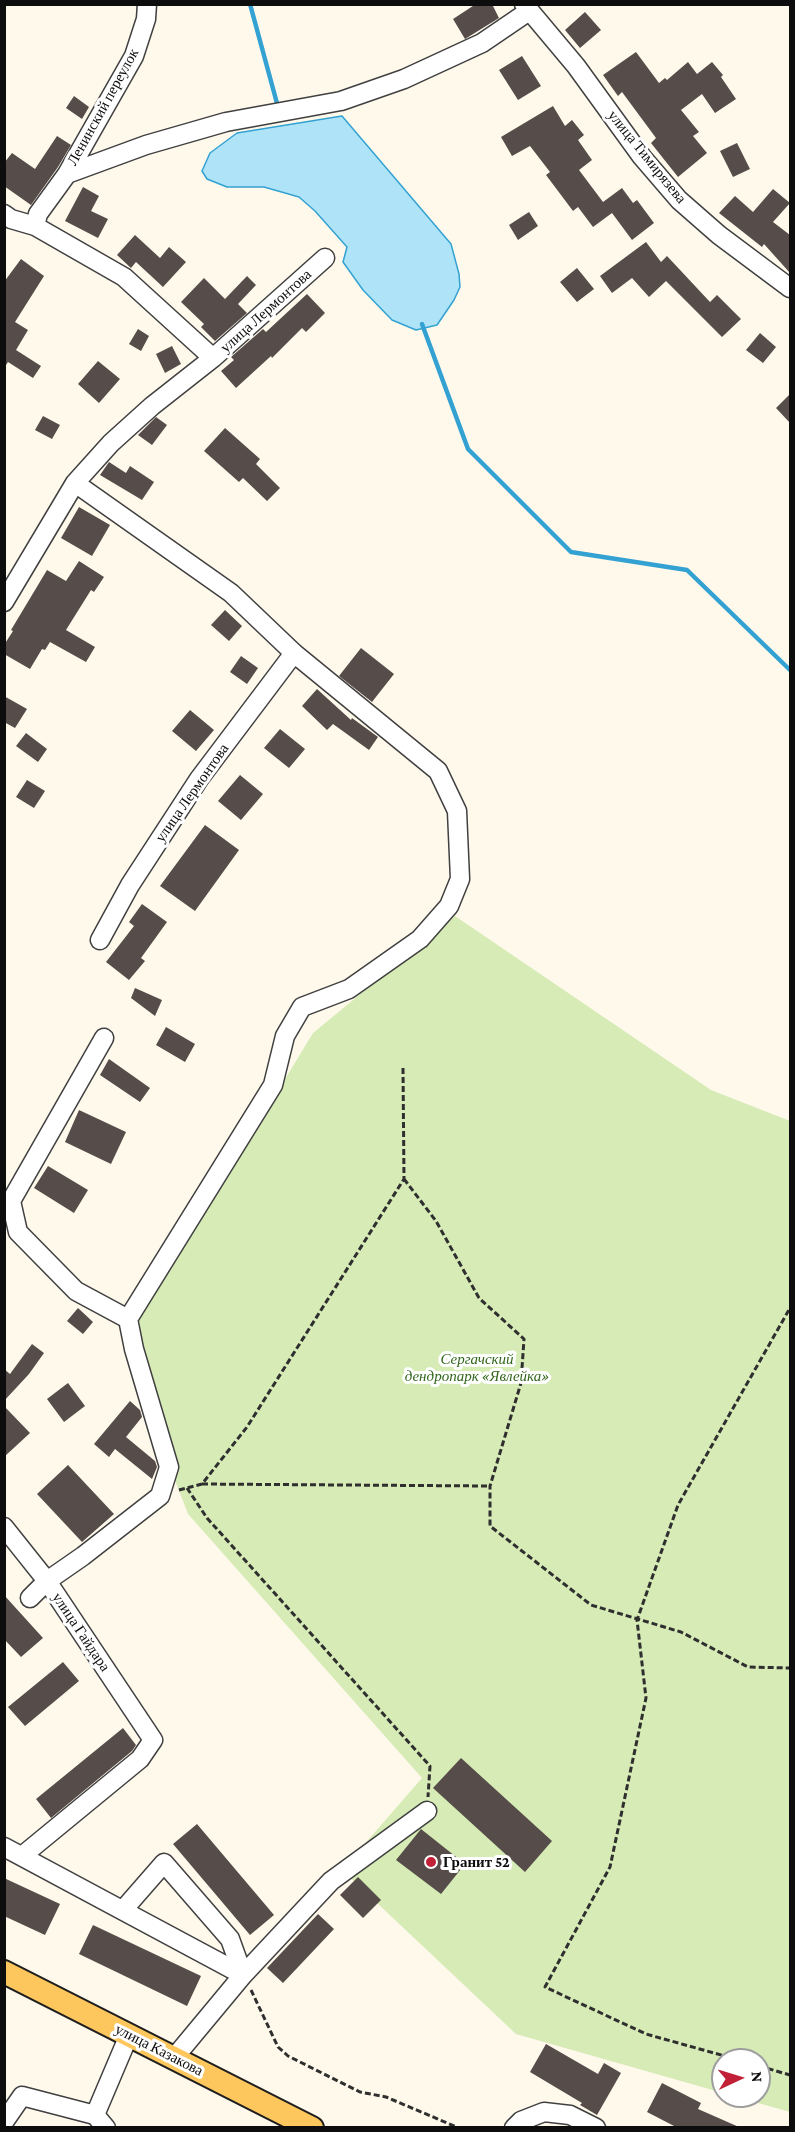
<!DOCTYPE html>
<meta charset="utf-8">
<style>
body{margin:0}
#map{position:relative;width:795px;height:2132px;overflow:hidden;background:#fff9ec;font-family:"Crimson Pro",serif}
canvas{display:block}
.frame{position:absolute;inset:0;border:6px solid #0d0d0d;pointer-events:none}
.north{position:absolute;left:711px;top:2048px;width:60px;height:60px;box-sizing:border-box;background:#fff;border:2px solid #9e9e9e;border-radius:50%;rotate:86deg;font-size:16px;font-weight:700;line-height:24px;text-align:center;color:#0d0d0d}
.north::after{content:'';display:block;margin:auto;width:21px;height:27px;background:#c12037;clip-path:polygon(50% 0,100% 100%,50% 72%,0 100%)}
</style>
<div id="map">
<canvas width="795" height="2132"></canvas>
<div class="frame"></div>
<div class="north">N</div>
</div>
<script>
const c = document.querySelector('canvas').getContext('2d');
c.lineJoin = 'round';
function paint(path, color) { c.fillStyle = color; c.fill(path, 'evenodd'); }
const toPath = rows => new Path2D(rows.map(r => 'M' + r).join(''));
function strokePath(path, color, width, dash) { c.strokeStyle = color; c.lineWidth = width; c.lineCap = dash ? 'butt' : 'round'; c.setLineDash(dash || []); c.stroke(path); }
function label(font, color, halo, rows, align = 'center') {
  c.font = font + ' "Crimson Pro",serif'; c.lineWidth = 6; c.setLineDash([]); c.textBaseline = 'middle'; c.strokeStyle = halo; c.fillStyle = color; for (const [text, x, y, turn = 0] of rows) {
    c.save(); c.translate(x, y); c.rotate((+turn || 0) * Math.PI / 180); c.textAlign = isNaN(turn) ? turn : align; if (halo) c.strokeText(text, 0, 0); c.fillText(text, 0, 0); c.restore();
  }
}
const green = toPath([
 [455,916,711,1090,790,1121,790,2112,733,2096,759,2096,759,2060,723,2060,723,2093,516,2034,342,1870,422,1778,188,1514,123,1346,313,1033]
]);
const water = toPath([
 [342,116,451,244,459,274,460,287,454,300,437,325,416,330,392,320,363,290,343,262,347,247,315,211,299,197,264,187,227,187,207,179,202,171,210,153,237,133,342,116]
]);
const stream = toPath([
 [250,4,278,107],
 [422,324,468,449,571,552,687,570,790,670]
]);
const building = toPath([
 [476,4,492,4,499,18,465,39,453,19],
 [585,12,601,30,580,48,565,30],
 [636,52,659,83,665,78,667,80,688,62,697,74,712,62,723,75,721,77,736,99,715,113,702,94,681,110,699,132,693,136,707,153,678,177,651,143,656,138,622,92,618,96,603,75],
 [522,56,541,86,518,100,499,70],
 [74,96,89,107,82,119,66,108],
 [553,106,565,126,572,120,584,135,578,140,592,160,579,170,603,202,622,188,633,203,637,200,654,223,632,240,612,213,593,227,578,207,573,211,546,175,550,172,530,146,512,156,501,137],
 [57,136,71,145,58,167,31,205,4,186,4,163,12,153,35,169],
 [737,143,750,169,733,177,720,151],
 [83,187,99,196,91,211,108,219,98,238,65,221],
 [773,189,790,203,773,222,790,235,790,273,764,244,762,247,719,213,735,196,753,212],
 [529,212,538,226,518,240,509,225],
 [135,235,160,258,169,247,186,262,163,287,136,262,131,268,117,255],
 [646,242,661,262,667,256,710,302,717,295,741,319,722,337,666,281,649,297,632,278,612,293,600,276],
 [21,259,44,276,15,322,28,330,16,350,41,366,33,378,8,362,4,368,4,282],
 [577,268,594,289,577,302,560,282],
 [247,276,256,285,238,304,247,313,215,341,201,327,204,324,181,302,204,278,225,299],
 [307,294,325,313,306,332,302,328,272,358,271,356,236,388,221,371,234,360,231,357,263,329,266,332],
 [138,329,149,336,141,351,129,344],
 [760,333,776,347,763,363,746,350],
 [172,346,181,364,165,373,156,354],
 [98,361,120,379,99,403,78,384],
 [790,394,790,423,776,408],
 [43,416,60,425,52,439,35,430],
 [156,417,167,425,152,445,138,435],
 [225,428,260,459,256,464,280,488,267,501,243,478,239,482,204,451],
 [109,462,126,473,130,466,154,482,142,500,100,475],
 [79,507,110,525,92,556,61,538],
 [79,561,104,577,94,592,91,590,66,630,95,647,86,662,50,642,45,650,42,649,30,669,4,654,4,645,13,631,11,630,47,570,66,581],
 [225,610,242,626,229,641,211,625],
 [361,648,394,674,372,702,339,676],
 [241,656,258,668,247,684,230,672],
 [317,689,351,720,352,718,378,737,369,750,333,724,327,730,302,706],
 [4,696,27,709,15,728,4,722],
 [190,710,214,730,196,751,172,731],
 [280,729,305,749,289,768,264,748],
 [26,733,47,749,38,762,16,746],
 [240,775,263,794,241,820,218,801],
 [27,780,45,791,34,808,16,797],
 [205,825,239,850,195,911,160,886],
 [142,904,167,922,141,958,145,961,129,980,106,962,134,926,129,922],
 [135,988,162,1000,155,1016,131,998],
 [166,1027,195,1044,185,1062,156,1045],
 [109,1059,150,1088,140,1102,100,1075],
 [79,1110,126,1132,111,1164,65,1142],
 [48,1166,88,1190,74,1213,34,1188],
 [78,1308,93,1322,83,1334,67,1321],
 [32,1344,44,1353,29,1374,4,1401,4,1369,10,1374],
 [68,1383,85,1406,64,1422,47,1399],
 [130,1401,140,1410,142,1417,126,1437,155,1461,157,1467,152,1479,115,1449,109,1457,94,1444],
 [4,1406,30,1433,4,1457],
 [68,1465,114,1514,82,1542,37,1494],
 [4,1595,43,1638,21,1657,4,1639],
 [63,1662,79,1681,25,1726,8,1707],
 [123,1728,136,1745,132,1751,51,1818,36,1799],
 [461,1758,552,1841,525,1872,433,1788],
 [197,1824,274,1915,250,1935,173,1844],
 [421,1829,465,1864,441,1894,396,1860],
 [358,1877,381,1900,363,1918,340,1895],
 [4,1878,60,1904,45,1935,4,1916],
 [318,1914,334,1929,283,1983,267,1968],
 [93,1925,201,1976,187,2006,79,1954],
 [546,2044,598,2074,604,2063,621,2073,597,2115,580,2105,582,2103,530,2072],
 [662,2083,701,2103,698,2109,739,2127,676,2127,647,2112]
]);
const path = toPath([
 [404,1179,436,1221,479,1298,524,1339,521,1383,490,1486,490,1526,591,1605,681,1632,748,1667,790,1668],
 [202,1484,490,1486],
 [187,1488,207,1518,430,1766,428,1797],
 [179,1490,202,1484,247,1427,404,1179,403,1068],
 [251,1990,278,2047,288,2056,360,2092,386,2097,459,2128],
 [739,2060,646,2034,545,1987,610,1867,646,1698,637,1620,678,1505,790,1308],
 [759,2066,790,2075]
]);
const minor = toPath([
 [524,4,576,66,642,157,679,200,719,235,790,288],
 [67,174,134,56,146,19,147,4],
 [4,214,11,219,35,226,124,277,213,358],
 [35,226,38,214,67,174,146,145,226,122,341,101,404,79,482,43,529,11],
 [4,602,75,483,111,443,152,406,213,358,325,258],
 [100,940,130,885,199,779,294,653],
 [104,1038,11,1201,18,1232,76,1291,128,1319],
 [4,1527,47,1581,153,1740,140,1759,22,1856],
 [30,1598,47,1581,83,1556,160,1496,169,1467,134,1349,128,1319,273,1085,285,1036,302,1007,349,989,420,939,449,906,460,879,457,811,438,771,295,654,231,593,75,483],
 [4,1847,243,1975],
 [123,1910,164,1863,230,1939,243,1975],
 [174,2058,243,1975,331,1881,427,1811],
 [95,2115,129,2035],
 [4,2122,22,2096,95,2115,106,2128],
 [514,2128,521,2121,544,2112,570,2115,596,2128]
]);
const major = toPath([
 [4,1972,312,2128]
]);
const markers = [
 [431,1862,6,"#c12037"]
];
const streetNames = [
 ["Ленинский переулок",103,107,-61],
 ["улица Тимирязева",647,157,51],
 ["улица Лермонтова",266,311,-42],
 ["улица Лермонтова",192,793,-55],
 ["улица Гайдара",81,1632,56],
 ["улица Казакова",159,2050,27]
];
const parkNames = [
 ["Сергачский",477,1359],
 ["дендропарк «Явлейка»",477,1376]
];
const poiNames = [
 ["Гранит 52",443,1862]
];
paint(green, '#d6ebb5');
paint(water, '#afe4f8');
strokePath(water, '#33a2d2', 1.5);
strokePath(stream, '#33a2d2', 4.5);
paint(building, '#564c49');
strokePath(minor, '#404040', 21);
strokePath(major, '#1e1e1e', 26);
strokePath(path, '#2f2f2f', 3, [6, 3]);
strokePath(minor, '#fff', 18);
strokePath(major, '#fdc75e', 22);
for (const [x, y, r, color] of markers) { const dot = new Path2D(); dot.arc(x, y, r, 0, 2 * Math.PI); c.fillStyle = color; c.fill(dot); strokePath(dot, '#fff', 2); }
label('15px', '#0d0d0d', '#fff', streetNames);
label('italic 15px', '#32661b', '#fff', parkNames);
label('bold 15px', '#0d0d0d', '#fff', poiNames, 'left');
</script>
